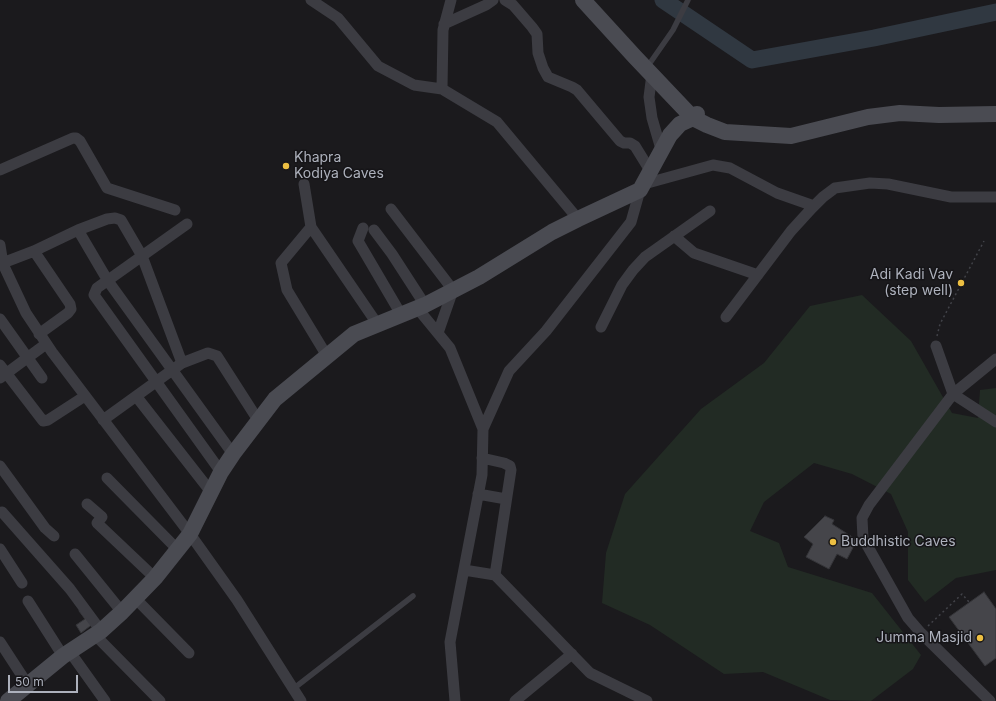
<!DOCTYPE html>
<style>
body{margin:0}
#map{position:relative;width:996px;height:701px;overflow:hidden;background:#1b1a1d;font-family:Inter,sans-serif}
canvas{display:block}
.scale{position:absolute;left:8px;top:675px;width:70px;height:18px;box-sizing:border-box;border:2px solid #adb1bc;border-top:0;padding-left:5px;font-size:12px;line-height:14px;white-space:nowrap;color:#adb1bc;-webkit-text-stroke:3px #161518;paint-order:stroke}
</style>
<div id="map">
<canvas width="996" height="701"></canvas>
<div class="scale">50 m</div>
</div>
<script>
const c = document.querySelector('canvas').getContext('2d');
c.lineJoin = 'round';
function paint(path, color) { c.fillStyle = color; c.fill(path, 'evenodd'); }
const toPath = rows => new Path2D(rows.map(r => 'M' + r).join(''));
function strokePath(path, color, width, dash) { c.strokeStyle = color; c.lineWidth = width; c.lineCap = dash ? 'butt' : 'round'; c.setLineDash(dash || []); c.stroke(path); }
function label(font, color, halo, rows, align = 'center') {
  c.font = font + ' Inter,sans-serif'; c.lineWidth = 3; c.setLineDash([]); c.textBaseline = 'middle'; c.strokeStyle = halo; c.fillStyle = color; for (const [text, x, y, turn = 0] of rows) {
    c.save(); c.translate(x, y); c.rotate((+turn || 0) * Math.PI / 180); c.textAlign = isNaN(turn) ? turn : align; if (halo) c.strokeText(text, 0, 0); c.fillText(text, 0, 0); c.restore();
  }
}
const green = toPath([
 [862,295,911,341,952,413,978,418,980,390,996,388,996,570,956,578,925,602,908,580,908,532,891,494,852,474,814,463,764,502,750,531,779,543,788,567,872,593,921,655,913,669,871,701,830,700,763,672,724,674,650,625,602,603,606,553,625,494,701,409,764,363,810,306]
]);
const river = toPath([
 [663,0,752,60,874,38,996,12]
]);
const building = toPath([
 [825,516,834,520,832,524,857,540,847,559,837,554,829,569,806,557,813,544,804,537,825,516],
 [984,592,996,609,996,658,985,666,949,617,984,592],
 [79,611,94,623,81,633,76,625,85,619,79,611]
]);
const path = toPath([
 [937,336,940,324,984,241],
 [928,626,962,594,969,602]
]);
const lane = toPath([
 [650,63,673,30,688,0],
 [293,689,413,596]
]);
const street = toPath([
 [311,0,338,18,378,66,414,85,442,89,497,122,578,219],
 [505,0,513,5,532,27,537,34,538,53,543,68,548,77,572,87,577,90,620,141,624,143,630,143,635,146,651,172],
 [444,24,486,5,493,0],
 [652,74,649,97,652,118,661,149],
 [442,89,443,30,451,0],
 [0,170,73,138,76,138,80,141,107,188,175,210],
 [304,184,311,227,281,263,287,290,327,356],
 [644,184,713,165,730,168,777,193,814,206],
 [391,209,453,290,438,333],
 [187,224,97,288,94,295,221,472],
 [311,227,378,325],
 [363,228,358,241,402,316],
 [78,230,108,281,233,454],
 [374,230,392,254,425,305],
 [674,236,694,253,758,275],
 [0,245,3,264,26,313,52,352,190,534,237,600,301,701],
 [34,251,70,304,71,309,68,313,39,334],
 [0,264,34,251,78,230,107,219,115,218,121,220,142,256,182,363],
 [418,309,450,348,483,429,482,475,450,642,455,701],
 [726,317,791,231,812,208,823,197,835,188,870,183,888,184,951,197,996,197],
 [0,319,42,378],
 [601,327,622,285,633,270,645,257,710,211],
 [936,346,953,394,869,505,862,518,863,538,908,618,921,633,990,701],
 [996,359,953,394,996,422],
 [0,365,43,421,48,420,85,396],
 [0,378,46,344],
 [136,396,211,492],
 [103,420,182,363,208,353,217,356,258,420],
 [483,429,509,371,546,331,631,222,640,190],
 [482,458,504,463,510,466,511,470,495,575],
 [0,466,45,528,54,536],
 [107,478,177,549],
 [478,494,506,499],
 [87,504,102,517,97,523,155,578],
 [2,512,70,589,101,631],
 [0,549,22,583],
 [75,554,122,612],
 [464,570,495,575,590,673,647,701],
 [135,598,189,653],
 [28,601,63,656],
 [95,635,160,701],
 [0,642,28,685],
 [70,652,105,701],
 [515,701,572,654]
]);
const secondary = toPath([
 [583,0,635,57,693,118,707,125,725,132,791,136,868,117,900,113,939,115,996,114],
 [8,701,63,656,101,631,122,612,155,578,190,534,221,472,233,454,275,399,354,334,425,305,479,277,552,232,578,219,640,190,670,135,680,124,693,118,697,114]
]);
const markers = [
 [286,166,4,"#edbf42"],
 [961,283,4,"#edbf42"],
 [833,542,4,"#edbf42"],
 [980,638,4,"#edbf42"]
];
const poiNames = [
 ["Khapra",294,158],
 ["Kodiya Caves",294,174],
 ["Adi Kadi Vav",953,275,"right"],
 ["(step well)",953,291,"right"],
 ["Buddhistic Caves",841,542],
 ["Jumma Masjid",972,638,"right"]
];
paint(green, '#222b24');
strokePath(river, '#303841', 17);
paint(building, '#45454a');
strokePath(building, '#353539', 1);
strokePath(path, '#424349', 1.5, [2, 3]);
strokePath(lane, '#3c3c42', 5.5);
strokePath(street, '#3c3c42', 11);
strokePath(secondary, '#4a4b52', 16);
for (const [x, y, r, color] of markers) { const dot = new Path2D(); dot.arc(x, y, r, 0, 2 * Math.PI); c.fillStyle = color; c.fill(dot); strokePath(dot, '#161518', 1.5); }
label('14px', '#adb1bc', '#161518', poiNames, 'left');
</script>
